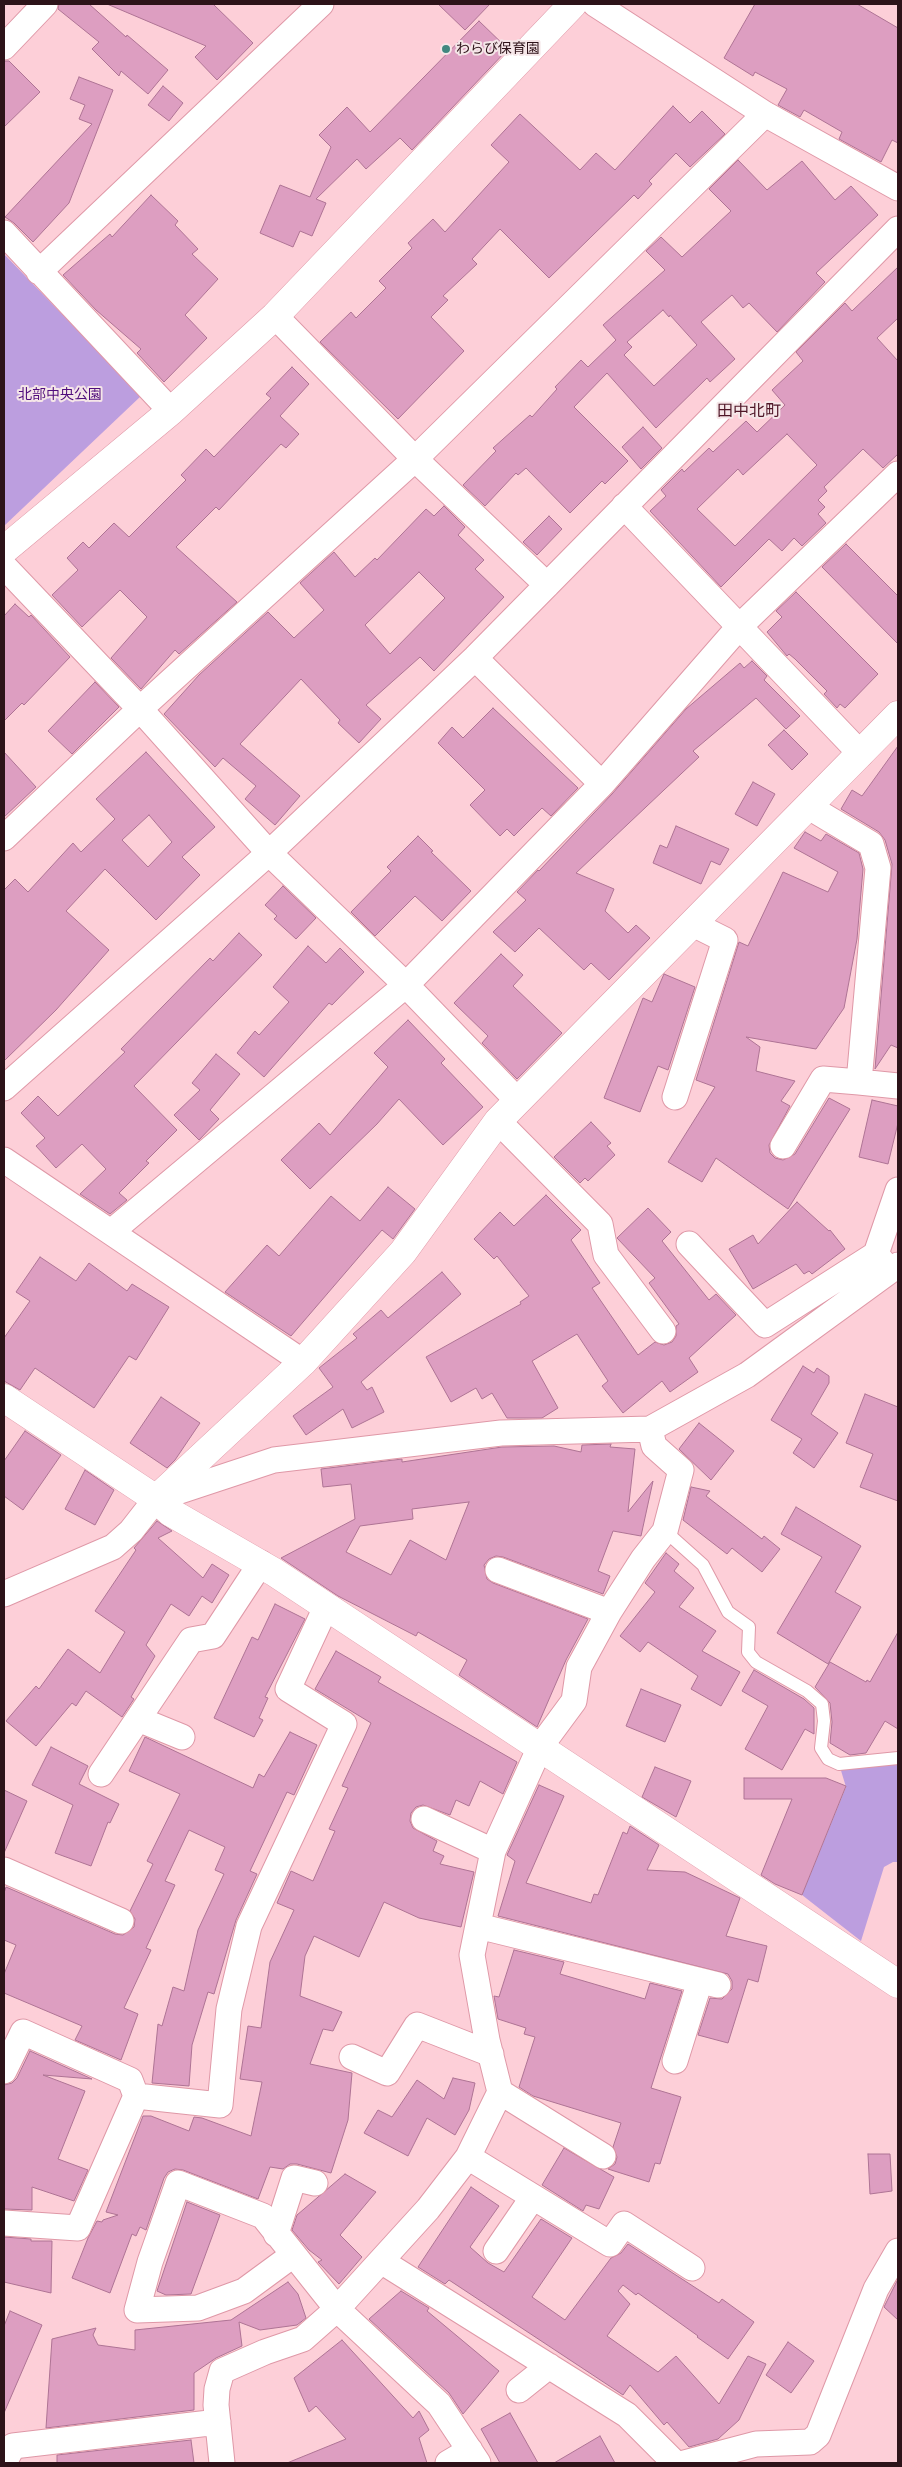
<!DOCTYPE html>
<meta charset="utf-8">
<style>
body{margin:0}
#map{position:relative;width:902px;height:2467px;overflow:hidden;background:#fdcfd8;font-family:"Public Sans",sans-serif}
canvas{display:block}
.frame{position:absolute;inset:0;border:5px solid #2d1319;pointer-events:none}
</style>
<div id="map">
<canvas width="902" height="2467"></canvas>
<div class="frame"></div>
</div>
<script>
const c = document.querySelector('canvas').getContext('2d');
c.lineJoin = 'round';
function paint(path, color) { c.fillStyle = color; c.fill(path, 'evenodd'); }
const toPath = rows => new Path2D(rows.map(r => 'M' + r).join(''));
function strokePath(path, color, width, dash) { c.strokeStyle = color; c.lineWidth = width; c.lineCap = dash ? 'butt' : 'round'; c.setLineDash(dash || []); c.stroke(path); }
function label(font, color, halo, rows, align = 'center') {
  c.font = font + ' "Public Sans","Noto Sans JP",sans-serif'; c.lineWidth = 4; c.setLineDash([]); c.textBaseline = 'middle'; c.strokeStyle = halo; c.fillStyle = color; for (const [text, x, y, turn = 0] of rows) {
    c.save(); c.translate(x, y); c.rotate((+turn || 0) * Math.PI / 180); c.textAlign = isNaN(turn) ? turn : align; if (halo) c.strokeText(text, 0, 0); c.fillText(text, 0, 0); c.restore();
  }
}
const green = toPath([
 [4,254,141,396,4,526],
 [898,1758,898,1862,893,1862,884,1867,861,1941,802,1895,846,1787,839,1764]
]);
const building = toPath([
 [59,4,89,4,126,37,127,35,168,70,148,94,121,71,119,76,92,49,99,42,58,9,59,4],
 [107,4,213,4,253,43,217,80,195,57,206,46,107,4],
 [438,4,490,4,465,30,438,4],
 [755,4,857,4,898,28,898,143,892,140,881,162,839,139,842,132,804,110,800,117,778,105,787,89,755,72,753,76,724,58,755,4],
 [479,21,508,49,412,150,400,138,366,169,357,159,316,199,326,203,312,236,300,231,293,247,260,233,280,185,310,197,331,147,319,135,347,107,370,132,479,21],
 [4,61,9,61,40,92,4,127,4,61],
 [79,77,113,90,69,203,33,242,14,223,5,217,92,124,79,119,85,105,70,99,79,77],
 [163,86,183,103,169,121,148,105,163,86],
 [673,106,690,123,702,111,725,134,690,167,676,153,649,181,652,184,638,199,634,195,549,278,500,229,472,259,477,264,443,296,448,300,431,317,464,351,398,419,320,342,351,312,356,318,386,288,379,281,412,248,408,243,433,219,445,232,509,162,491,145,520,114,580,170,596,153,615,170,673,106],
 [738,160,767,190,802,161,835,200,851,186,878,215,816,273,825,282,777,332,749,303,743,308,732,295,701,322,735,359,710,382,707,378,656,428,607,373,574,407,628,461,605,484,602,481,570,513,526,468,518,475,516,473,485,506,463,485,496,451,493,448,530,415,532,417,557,389,555,387,581,360,588,367,616,340,603,325,665,270,646,251,661,237,682,257,731,211,709,189,738,160],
 [663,310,669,317,670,315,697,345,654,386,624,355,632,347,627,342,663,310],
 [151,195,178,221,175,225,198,249,192,254,218,279,185,315,207,338,164,382,137,353,141,349,96,310,63,275,110,234,112,237,151,195],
 [898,267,898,318,877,338,898,361,898,454,883,468,863,449,824,487,827,491,818,500,825,507,818,514,826,523,802,546,794,538,782,551,769,539,721,587,650,511,666,496,661,490,682,469,684,472,709,448,713,452,746,421,757,432,785,405,772,390,803,361,796,352,845,303,852,311,898,267],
 [787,434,817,465,735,546,697,509,738,469,743,475,787,434],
 [292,367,309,384,280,416,299,434,286,448,281,444,219,510,216,507,176,547,237,602,179,654,175,650,141,689,111,658,147,617,120,590,82,627,52,595,78,570,67,558,83,542,89,548,114,523,129,537,186,480,181,475,206,449,214,457,271,398,266,394,292,367],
 [643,427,662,448,641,469,622,447,643,427],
 [444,506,465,527,458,535,484,560,475,569,504,597,434,671,420,657,366,705,381,719,359,743,338,723,340,720,301,679,240,744,300,796,275,825,245,799,256,786,223,758,215,767,164,714,199,675,268,612,294,638,324,610,300,583,334,552,355,577,375,558,377,560,426,509,434,516,444,506],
 [419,572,445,598,390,654,365,625,419,572],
 [549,516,562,529,537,555,523,542,549,516],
 [846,544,898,596,898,644,822,567,846,544],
 [796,592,878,674,845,708,840,704,837,708,824,694,827,691,795,659,789,654,787,656,767,632,782,617,776,611,796,592],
 [15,604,29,617,31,615,70,657,24,705,22,703,4,721,4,616,15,604],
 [752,661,767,676,764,680,800,716,786,729,756,698,693,751,699,757,576,873,614,889,605,911,628,933,636,925,650,938,609,980,591,963,584,970,539,928,515,952,493,932,526,900,517,892,538,870,539,871,612,794,686,709,740,663,744,668,752,661],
 [95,682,119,707,72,754,48,731,95,682],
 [493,708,578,788,551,816,542,808,514,836,507,829,500,836,470,805,485,790,438,743,452,727,463,738,493,708],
 [784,730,808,754,792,770,768,745,784,730],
 [898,746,898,1048,891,1045,875,1069,892,864,885,840,879,832,841,809,852,790,862,796,898,746],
 [4,752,36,787,4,817,4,752],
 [146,752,215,827,182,857,200,875,156,920,105,869,66,911,109,950,56,1010,4,1061,4,890,15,879,28,892,73,843,81,852,115,819,96,799,146,752],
 [149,815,172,842,148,867,122,840,149,815],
 [753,782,775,794,757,826,735,814,753,782],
 [676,826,729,849,720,865,711,861,701,884,653,863,660,845,667,848,676,826],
 [805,832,821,841,826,834,859,853,863,869,857,939,844,1008,816,1049,746,1037,760,1047,756,1071,795,1081,781,1101,790,1106,769,1145,770,1153,775,1158,783,1160,795,1154,829,1098,850,1109,788,1209,716,1158,702,1182,668,1162,715,1087,696,1080,739,942,748,946,783,872,828,892,838,872,794,848,805,832],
 [418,836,433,851,431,852,471,891,442,921,415,896,375,936,351,912,391,871,387,867,418,836],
 [283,886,316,918,296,939,274,919,277,916,265,905,283,886],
 [239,933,262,955,134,1086,177,1130,146,1161,149,1163,119,1193,127,1200,110,1214,80,1194,106,1169,82,1144,56,1168,36,1146,45,1138,21,1113,38,1096,58,1116,125,1052,121,1049,210,958,213,961,239,933],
 [308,946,326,963,340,948,364,972,332,1005,329,1003,264,1077,237,1053,255,1031,259,1035,289,1002,273,987,308,946],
 [501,954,523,975,513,986,562,1033,517,1079,482,1043,488,1036,454,1003,501,954],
 [664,974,695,987,668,1070,658,1066,640,1112,604,1098,643,998,652,1002,664,974],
 [408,1020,445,1059,441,1063,483,1107,443,1145,399,1099,377,1124,310,1189,281,1160,319,1123,330,1135,388,1067,374,1053,408,1020],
 [216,1054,240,1074,210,1110,219,1119,199,1140,174,1115,200,1090,192,1083,216,1054],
 [872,1100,898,1106,898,1123,888,1164,859,1157,872,1100],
 [591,1122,611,1143,607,1146,615,1155,588,1181,585,1178,580,1183,554,1157,591,1122],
 [388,1187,415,1209,393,1239,382,1230,291,1336,225,1292,267,1245,279,1256,331,1196,360,1221,388,1187],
 [546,1195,581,1230,571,1240,600,1283,592,1288,638,1355,655,1342,664,1345,672,1342,676,1336,676,1326,679,1324,649,1283,655,1278,617,1238,648,1208,671,1232,662,1241,709,1300,716,1294,736,1315,689,1358,698,1372,670,1392,662,1381,623,1413,602,1386,608,1381,577,1334,532,1361,558,1408,542,1418,507,1418,492,1393,482,1399,476,1388,451,1402,426,1357,521,1304,520,1302,529,1296,497,1256,494,1259,474,1239,500,1212,514,1226,546,1195],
 [797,1202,829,1231,830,1230,845,1249,812,1274,809,1271,804,1274,796,1264,753,1289,729,1249,753,1235,758,1244,797,1202],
 [40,1257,76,1281,89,1263,127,1291,132,1284,169,1307,136,1360,129,1356,94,1408,35,1368,20,1390,4,1381,4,1338,30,1301,16,1292,40,1257],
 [442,1272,461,1294,361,1382,367,1390,372,1387,384,1412,352,1428,343,1409,306,1435,293,1416,333,1387,319,1368,357,1338,353,1334,381,1310,388,1318,442,1272],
 [803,1366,814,1373,817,1368,829,1376,829,1383,811,1414,838,1433,814,1468,793,1453,802,1439,771,1420,803,1366],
 [865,1394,898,1407,898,1501,860,1487,873,1454,846,1443,865,1394],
 [161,1397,200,1423,175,1460,167,1468,130,1443,161,1397],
 [699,1423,734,1451,711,1480,679,1449,699,1423],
 [25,1431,61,1455,23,1510,4,1496,4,1461,25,1431],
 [611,1444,610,1447,635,1449,628,1512,653,1481,641,1536,613,1531,598,1571,610,1576,603,1594,503,1557,496,1556,489,1559,484,1565,487,1579,493,1583,588,1619,566,1660,537,1727,459,1675,467,1660,418,1632,416,1636,338,1596,281,1558,355,1519,351,1484,323,1487,321,1469,402,1459,402,1462,502,1447,554,1446,581,1452,582,1445,611,1444],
 [469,1502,446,1560,410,1540,391,1575,346,1552,360,1526,413,1519,412,1509,469,1502],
 [85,1470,114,1490,95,1525,65,1509,85,1470],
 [691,1487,710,1491,706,1496,762,1539,764,1536,780,1549,762,1572,732,1548,727,1554,683,1520,691,1487],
 [796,1507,861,1546,835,1592,861,1607,828,1664,777,1633,822,1557,781,1534,796,1507],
 [157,1521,172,1531,158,1538,203,1578,212,1564,229,1575,212,1603,202,1596,189,1616,171,1604,146,1645,155,1656,131,1697,134,1699,122,1717,86,1691,76,1706,72,1703,36,1746,6,1721,36,1686,39,1689,68,1649,100,1673,125,1632,95,1611,136,1550,134,1548,157,1521],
 [666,1553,679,1564,674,1571,694,1588,679,1607,716,1631,702,1651,740,1672,721,1706,691,1689,698,1676,648,1642,640,1652,620,1636,655,1592,645,1583,666,1553],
 [275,1604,305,1619,265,1697,268,1698,259,1718,263,1720,254,1737,214,1718,252,1637,258,1640,275,1604],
 [898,1632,898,1729,885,1721,866,1753,850,1755,830,1743,832,1722,830,1703,815,1687,830,1662,866,1682,867,1680,870,1682,898,1632],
 [336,1651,381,1677,378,1682,517,1762,503,1794,480,1781,469,1806,456,1800,450,1815,423,1805,416,1807,411,1813,410,1821,413,1828,437,1841,433,1851,444,1856,440,1864,474,1872,461,1927,419,1918,384,1902,359,1957,314,1936,305,1956,300,1996,342,2012,333,2031,323,2029,310,2064,352,2073,348,2120,331,2173,297,2164,290,2164,283,2169,270,2167,258,2199,183,2170,175,2169,168,2172,164,2178,146,2230,140,2227,136,2236,132,2234,110,2293,72,2278,88,2238,97,2221,102,2222,103,2220,118,2215,106,2212,143,2116,151,2116,189,2131,194,2117,202,2118,251,2136,262,2082,240,2079,248,2026,261,2028,270,1962,294,1910,277,1903,291,1871,313,1881,335,1831,329,1829,348,1788,342,1786,371,1723,315,1689,336,1651],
 [754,1670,804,1699,814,1708,814,1734,805,1729,782,1770,745,1749,768,1706,742,1691,754,1670],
 [641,1689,681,1705,665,1742,626,1726,641,1689],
 [290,1732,317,1745,294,1795,287,1792,250,1871,257,1874,236,1920,214,1994,208,1992,192,2045,189,2086,152,2083,158,2024,162,2026,173,1987,184,1991,198,1930,224,1874,215,1870,225,1847,189,1830,165,1881,175,1885,146,1948,151,1950,124,2008,138,2014,121,2060,75,2040,82,2026,4,1993,4,1974,16,1945,4,1940,4,1893,6,1887,115,1934,123,1935,134,1927,135,1919,130,1911,153,1864,147,1861,180,1794,129,1771,145,1737,253,1788,259,1774,264,1777,290,1732],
 [51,1747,88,1766,79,1784,119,1804,110,1823,108,1822,91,1866,55,1853,73,1805,32,1785,51,1747],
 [655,1767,691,1781,676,1817,642,1797,655,1767],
 [744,1778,826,1778,846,1786,802,1895,775,1884,761,1875,792,1799,744,1799,744,1778],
 [539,1785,564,1796,526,1883,591,1903,594,1894,598,1895,623,1832,627,1834,630,1826,659,1845,647,1870,685,1872,740,1898,726,1936,767,1946,758,1982,748,1979,728,2043,698,2035,710,1998,722,1999,732,1989,732,1981,728,1974,498,1916,515,1861,507,1855,539,1785],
 [4,1790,27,1801,4,1853,4,1790],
 [514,1950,564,1962,560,1974,645,1999,650,1983,682,1991,651,2088,681,2097,660,2164,655,2163,649,2182,608,2169,615,2164,617,2157,613,2147,621,2123,533,2096,519,2087,535,2037,524,2034,526,2028,498,2019,494,1996,499,1997,514,1950],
 [30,2051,92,2079,43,2075,85,2091,58,2159,88,2170,74,2201,32,2187,32,2210,4,2209,4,2085,12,2083,17,2078,30,2051],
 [453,2078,475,2083,469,2110,455,2135,427,2118,408,2156,364,2133,378,2110,392,2117,417,2080,444,2099,453,2078],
 [564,2148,614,2177,599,2209,586,2205,583,2211,542,2185,564,2148],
 [868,2154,890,2154,892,2191,870,2194,868,2154],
 [345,2174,376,2192,340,2235,362,2257,339,2284,318,2262,322,2260,309,2250,292,2230,297,2215,345,2174],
 [471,2187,499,2206,470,2247,488,2263,504,2272,541,2219,572,2238,532,2297,565,2320,611,2258,621,2253,628,2244,719,2303,722,2299,754,2322,728,2359,697,2337,698,2336,638,2293,636,2295,623,2285,618,2291,630,2304,607,2336,658,2372,676,2356,719,2404,748,2356,766,2364,739,2420,718,2439,689,2447,667,2422,664,2425,630,2385,623,2395,449,2280,445,2284,418,2267,471,2187],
 [187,2202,220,2215,191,2294,166,2295,157,2291,187,2202],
 [4,2237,31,2239,31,2241,52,2241,51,2293,4,2282,4,2237],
 [898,2279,898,2320,884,2307,898,2279],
 [288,2282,298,2294,306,2318,297,2325,260,2330,239,2322,242,2346,216,2358,194,2373,194,2410,46,2428,52,2339,96,2328,93,2335,98,2345,135,2350,135,2330,231,2320,288,2282],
 [401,2291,429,2308,427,2311,499,2371,463,2414,449,2393,369,2319,401,2291],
 [10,2311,42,2325,4,2413,4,2326,10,2311],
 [342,2340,413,2418,419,2411,429,2430,419,2438,427,2463,287,2463,346,2439,316,2406,309,2412,294,2378,342,2340],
 [788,2342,814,2361,791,2393,766,2375,788,2342],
 [510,2413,538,2463,500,2463,481,2429,510,2413],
 [600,2436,615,2463,554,2463,600,2436],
 [191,2440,194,2463,57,2463,57,2455,191,2440]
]);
const lane = toPath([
 [665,1531,703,1565,728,1612,749,1627,748,1652,756,1662,807,1691,822,1704,824,1721,821,1748,828,1759,839,1764,898,1758]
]);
const street = toPath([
 [595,4,765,114,898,188],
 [4,47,45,4],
 [4,233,171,411],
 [39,272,321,4],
 [275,316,415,459,547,585],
 [624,506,861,754],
 [4,566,140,709,269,853,406,985,518,1101],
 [475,658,602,784],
 [4,838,140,709,415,459,765,114],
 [859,1082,898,1086],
 [4,1088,269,853,475,658,898,229],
 [675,1097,725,940,693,924],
 [498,1121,600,1224,606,1255,663,1331],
 [783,1146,823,1079,859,1082,878,868,871,844,809,807],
 [4,1160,303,1362],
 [111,1232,406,985,602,784,739,627,898,474],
 [689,1244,765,1325,876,1254],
 [885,1265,876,1254,898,1190],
 [498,1570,609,1612],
 [4,1594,113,1547,131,1531,156,1499,274,1460,501,1433,650,1429,747,1375,898,1265],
 [138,1719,182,1737],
 [101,1774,191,1640,213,1636,261,1563],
 [424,1819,493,1851],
 [4,1870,121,1921],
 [478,1926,718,1985],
 [352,2057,387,2073,417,2025,491,2054],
 [675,2061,700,1981],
 [4,2071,23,2032,130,2080,136,2096,78,2228,4,2223],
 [500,2092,603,2156],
 [136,2096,220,2105,229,2009,249,1926,344,1724,288,1689,326,1607],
 [468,2157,610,2244,624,2224,692,2268],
 [276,2234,294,2178,315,2183],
 [496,2251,533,2197],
 [293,2255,244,2291,198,2308,137,2310,150,2262,178,2183,263,2216,337,2309,439,2404,478,2463],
 [381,2261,627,2415,675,2463],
 [519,2390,549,2366],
 [4,2463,13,2446,218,2422],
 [222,2463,216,2405,217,2389,222,2371,265,2352,303,2339,337,2309,428,2209,468,2157,500,2092,487,2040,472,1955,493,1851,540,1747,574,1701,579,1667,609,1612,643,1559,665,1531,681,1470,654,1446,650,1429],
 [448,2463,470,2450],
 [684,2463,756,2444,810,2442,818,2435,876,2289,898,2251]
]);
const secondary = toPath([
 [4,550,171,411,275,316,573,4],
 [4,1398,156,1499,170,1512,274,1572,898,1984],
 [156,1499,303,1362,403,1252,498,1121,898,715]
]);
const markers = [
 [446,49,5,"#41877f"]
];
const poiNames = [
 ["わらび保育園",456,49]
];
const parkNames = [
 ["北部中央公園",60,395]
];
const quarterNames = [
 ["田中北町",749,411]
];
paint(green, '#bc9edf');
paint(building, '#dd9ec1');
strokePath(building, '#ae7394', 1);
strokePath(lane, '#df98a7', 14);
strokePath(street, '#df98a7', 27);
strokePath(secondary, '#df98a7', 29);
strokePath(lane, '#fff', 12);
strokePath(street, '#fff', 25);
strokePath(secondary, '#fff', 28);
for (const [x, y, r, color] of markers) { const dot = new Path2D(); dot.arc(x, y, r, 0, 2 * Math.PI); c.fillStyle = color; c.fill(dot); strokePath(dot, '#f5e6e8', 2); }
label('14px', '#2d1319', '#f5e6e8', poiNames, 'left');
label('14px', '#4f0c7c', '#f5e6e8', parkNames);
label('16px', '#4f1627', '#f5e6e8', quarterNames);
</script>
